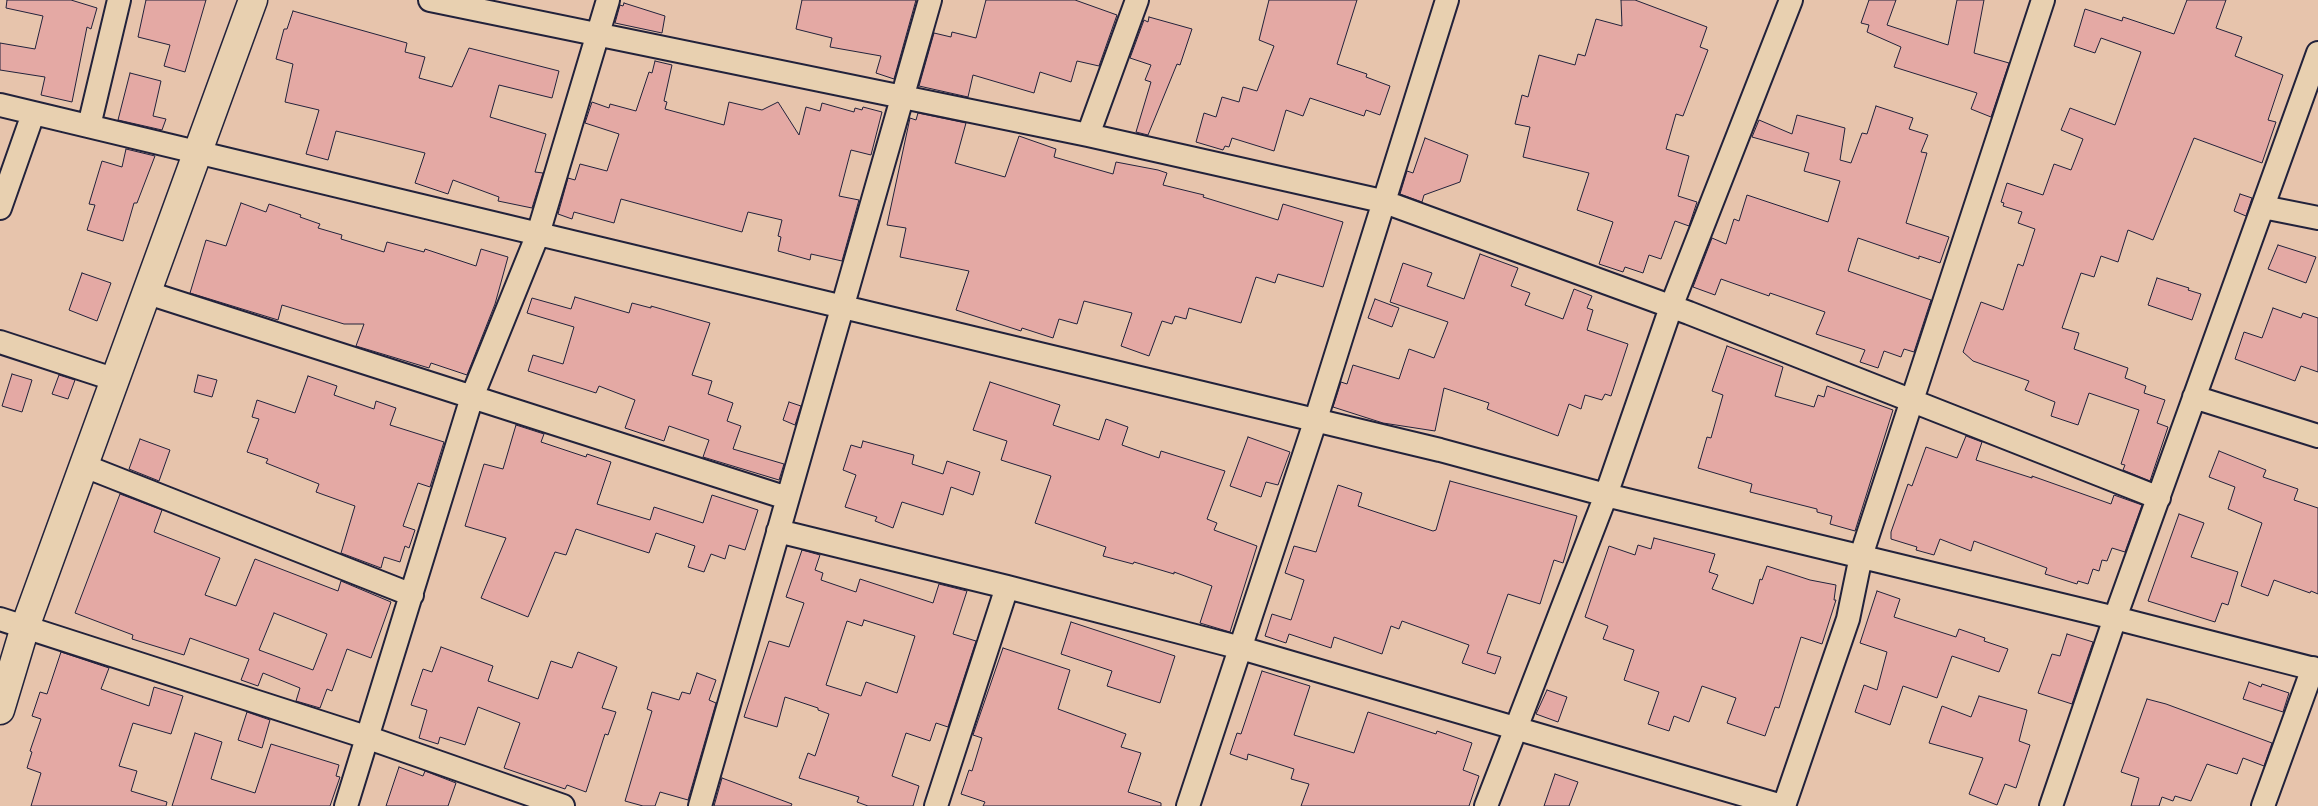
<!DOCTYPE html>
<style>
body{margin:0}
canvas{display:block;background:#e7c4ac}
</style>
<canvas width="2318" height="806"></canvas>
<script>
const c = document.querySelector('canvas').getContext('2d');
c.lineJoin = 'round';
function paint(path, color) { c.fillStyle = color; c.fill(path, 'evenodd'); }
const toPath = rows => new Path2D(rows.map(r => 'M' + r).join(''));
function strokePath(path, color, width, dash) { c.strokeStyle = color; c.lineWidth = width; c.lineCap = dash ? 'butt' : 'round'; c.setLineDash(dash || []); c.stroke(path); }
const building = toPath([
 [7,0,71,0,97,8,91,29,87,27,72,102,41,95,45,77,0,70,0,43,35,49,43,16,6,8,7,0],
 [146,0,206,0,185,72,164,66,170,45,138,37,146,0],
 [802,0,916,0,894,79,876,73,881,56,830,47,832,38,796,29,802,0],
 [986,0,1075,0,1117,15,1099,66,1077,61,1071,82,1040,72,1034,93,973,75,968,97,919,86,934,33,951,37,952,32,976,38,986,0],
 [1269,0,1357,0,1337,64,1367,74,1366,77,1390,86,1380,115,1366,110,1364,116,1310,98,1303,116,1286,110,1274,151,1232,138,1229,147,1225,146,1223,150,1196,142,1204,113,1216,117,1222,97,1239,102,1243,87,1257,91,1274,46,1259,40,1269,0],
 [1621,0,1635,0,1707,27,1700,47,1708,50,1683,116,1676,114,1666,149,1689,156,1678,196,1697,202,1689,226,1675,221,1661,259,1649,255,1643,273,1625,267,1623,272,1599,264,1613,222,1577,210,1589,173,1523,157,1530,127,1515,124,1522,95,1528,97,1539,55,1575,65,1578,54,1585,56,1596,19,1622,26,1621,0],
 [1869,0,1896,0,1887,25,1948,45,1957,0,1984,0,1974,53,2009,63,1991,117,1971,109,1977,93,1894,67,1901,47,1867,32,1869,25,1861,23,1869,0],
 [2187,0,2226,0,2216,28,2242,37,2235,56,2283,75,2268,120,2276,122,2262,163,2194,138,2153,240,2128,230,2118,262,2101,256,2094,277,2081,273,2062,328,2079,333,2074,349,2128,368,2125,378,2146,386,2144,393,2165,400,2157,423,2168,427,2150,481,2123,470,2125,465,2121,464,2139,410,2089,393,2078,425,2051,416,2055,402,2025,390,2029,381,1973,361,1963,352,1981,302,2003,310,2018,264,2023,266,2035,229,2018,223,2022,212,2003,206,2004,203,2001,202,2007,183,2043,195,2054,164,2071,170,2083,139,2061,130,2070,108,2115,125,2141,52,2101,38,2095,53,2074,46,2085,9,2122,21,2123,17,2174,34,2187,0],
 [624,3,665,16,662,33,615,23,620,5,623,6,624,3],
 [293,11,407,43,405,52,425,57,419,78,452,87,469,48,559,71,552,98,499,85,490,117,546,134,535,172,543,173,532,208,498,201,499,197,453,180,448,194,415,183,425,153,373,140,336,131,328,160,306,154,319,110,285,102,293,64,276,59,284,29,287,29,293,11],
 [1149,17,1192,29,1180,65,1177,64,1148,135,1136,132,1151,82,1145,80,1151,65,1130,58,1144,20,1148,22,1149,17],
 [655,61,672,65,664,101,667,102,665,109,724,125,729,102,762,110,778,102,799,135,806,107,820,111,822,103,854,112,855,108,862,110,863,107,882,112,871,155,851,150,839,196,859,200,842,261,811,254,810,260,778,251,781,237,778,236,782,220,748,212,742,232,621,199,614,223,574,212,572,219,558,214,568,178,575,180,580,164,607,171,619,134,585,123,592,102,609,108,610,104,636,111,649,72,652,73,655,61],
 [130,73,161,81,153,116,166,119,162,130,118,120,130,73],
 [1876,106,1913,118,1909,129,1928,135,1921,152,1927,153,1906,223,1949,237,1940,263,1919,256,1919,259,1858,238,1848,271,1931,300,1914,352,1904,349,1901,357,1884,351,1878,368,1860,362,1865,350,1816,334,1825,312,1770,293,1769,296,1721,279,1715,295,1693,287,1712,238,1726,244,1734,219,1739,221,1747,195,1828,222,1840,181,1804,171,1809,153,1752,137,1759,120,1792,134,1797,115,1845,128,1840,160,1851,163,1862,133,1867,134,1876,106],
 [918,113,966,123,955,163,1005,177,1019,136,1056,149,1054,157,1113,174,1116,162,1158,170,1167,173,1163,185,1204,195,1203,197,1278,220,1283,204,1343,222,1323,287,1278,274,1275,283,1256,277,1241,323,1189,308,1186,319,1175,316,1172,324,1162,321,1149,356,1121,346,1132,313,1084,301,1077,324,1059,319,1053,338,1022,328,1021,331,956,310,969,271,900,257,906,228,887,225,910,118,916,120,918,113],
 [1425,138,1468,155,1460,182,1424,195,1422,202,1400,194,1407,171,1413,173,1425,138],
 [126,149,155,156,137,203,134,203,123,241,87,230,95,205,89,204,102,161,122,167,126,149],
 [2240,194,2252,198,2246,216,2234,211,2240,194],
 [241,203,266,212,269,204,301,215,300,217,320,224,318,228,342,235,341,239,384,252,387,242,424,252,425,249,476,266,481,249,508,257,495,304,467,375,431,363,429,368,356,346,364,324,344,324,282,305,278,320,190,293,206,240,226,246,241,203],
 [2278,245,2316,257,2306,283,2268,269,2278,245],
 [1480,254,1518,268,1511,286,1530,293,1525,305,1563,319,1574,289,1592,296,1587,308,1593,310,1587,330,1628,344,1611,396,1605,394,1602,400,1585,395,1581,409,1569,404,1558,436,1487,409,1489,403,1444,388,1435,431,1383,423,1333,407,1341,382,1347,384,1353,365,1399,379,1409,349,1434,358,1448,322,1390,302,1403,263,1432,273,1427,286,1464,299,1480,254],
 [82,273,111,283,97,321,69,310,82,273],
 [2157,278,2189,288,2188,290,2201,294,2192,320,2148,305,2157,278],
 [575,297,629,313,632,303,651,308,651,306,710,323,692,375,712,381,708,394,733,403,727,421,741,426,733,449,784,464,779,480,703,457,709,440,669,426,664,441,625,428,635,400,599,386,596,393,528,371,533,355,563,364,574,327,527,313,532,298,571,309,575,297],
 [1375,299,1399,308,1392,327,1368,318,1375,299],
 [2273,308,2301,318,2303,313,2318,318,2318,372,2301,366,2295,381,2235,359,2244,332,2262,338,2273,308],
 [1727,346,1783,367,1775,396,1814,407,1818,395,1824,397,1827,386,1893,410,1855,531,1830,524,1832,516,1817,512,1817,509,1750,492,1752,484,1698,468,1707,437,1711,438,1723,395,1712,391,1727,346],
 [12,374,32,380,22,412,2,406,12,374],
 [59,375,75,380,68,399,52,394,59,375],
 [198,375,217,380,212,397,194,392,198,375],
 [308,376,337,386,334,395,374,409,376,401,396,408,390,425,444,442,430,487,418,483,403,526,415,530,409,548,405,546,400,562,384,557,381,568,341,553,355,506,316,492,319,484,266,463,268,459,247,452,259,419,252,417,257,400,295,413,308,376],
 [990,382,1060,405,1053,425,1099,440,1106,419,1128,427,1122,445,1159,458,1161,451,1225,471,1207,519,1217,523,1214,530,1257,546,1230,632,1200,623,1212,586,1174,572,1174,574,1134,562,1133,564,1103,556,1106,547,1035,523,1051,476,1001,460,1007,441,973,430,990,382],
 [789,402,801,406,795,425,783,420,789,402],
 [516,425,544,434,541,442,586,457,587,454,611,462,597,504,650,520,654,507,703,523,712,495,758,510,745,550,729,545,725,559,711,554,704,572,688,567,695,546,656,533,649,553,576,529,566,555,555,552,528,617,481,598,506,538,465,526,484,464,503,469,516,425],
 [1966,436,1982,442,1976,460,2032,478,2032,476,2111,504,2114,495,2142,505,2125,552,2112,548,2107,561,2102,560,2099,571,2093,569,2088,584,2078,581,2077,584,2045,574,2047,568,1974,541,1971,551,1940,539,1934,555,1916,550,1917,547,1891,539,1891,532,1908,484,1912,486,1926,447,1957,458,1966,436],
 [1248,437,1290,452,1278,485,1266,482,1261,497,1230,486,1248,437],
 [140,439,170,450,159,481,129,469,140,439],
 [863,441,914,455,912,464,943,474,947,461,980,472,973,495,951,487,943,515,902,502,893,528,875,521,877,517,845,507,856,475,843,470,851,445,861,448,863,441],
 [2219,451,2266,470,2263,477,2298,489,2294,500,2318,508,2318,594,2311,591,2310,593,2274,580,2268,596,2241,586,2262,523,2228,509,2235,487,2209,477,2219,451],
 [1450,481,1577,516,1563,563,1554,560,1540,604,1508,594,1487,653,1501,657,1495,674,1462,663,1469,645,1402,621,1399,629,1391,626,1382,654,1334,637,1331,648,1289,634,1286,643,1265,636,1272,614,1291,620,1304,580,1285,573,1294,546,1316,552,1338,485,1362,493,1358,506,1433,531,1436,530,1450,481],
 [120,494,162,510,154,532,220,558,205,595,236,606,255,559,338,591,341,581,391,602,371,658,347,649,332,691,327,689,320,708,296,701,300,688,263,673,258,686,241,680,249,659,190,638,184,655,132,639,133,635,75,613,120,494],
 [274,613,327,634,313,670,259,650,274,613],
 [2179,514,2204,523,2191,557,2238,572,2228,605,2222,603,2215,622,2148,601,2179,514],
 [1654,538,1715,554,1709,572,1718,575,1712,589,1753,604,1760,579,1762,580,1767,566,1810,580,1836,585,1834,600,1836,600,1822,644,1801,637,1779,708,1775,707,1765,736,1727,723,1736,698,1702,686,1689,722,1674,716,1669,731,1648,724,1659,692,1624,680,1634,650,1603,639,1608,626,1585,617,1609,546,1635,555,1638,545,1651,549,1654,538],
 [802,550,820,555,815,570,823,573,821,580,856,592,860,579,933,603,939,584,967,591,953,634,976,641,948,727,936,723,930,741,906,733,892,776,919,786,913,806,868,806,857,802,859,797,799,778,808,753,815,756,829,714,818,710,818,708,785,697,777,727,744,717,769,641,789,647,804,603,786,597,802,550],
 [864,620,915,636,897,693,866,682,861,696,826,685,847,621,862,626,864,620],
 [1877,591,1900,599,1894,617,1956,637,1959,629,1985,638,1984,641,2008,649,1999,672,1952,656,1937,698,1903,686,1890,725,1855,712,1864,685,1877,690,1887,652,1860,643,1877,591],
 [1071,622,1175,656,1160,703,1107,686,1112,671,1061,654,1071,622],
 [2067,634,2093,642,2072,704,2038,693,2052,654,2060,656,2067,634],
 [441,647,493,666,488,681,538,699,551,661,572,668,578,652,617,667,602,708,616,712,608,735,605,734,586,792,567,785,565,789,504,768,520,723,478,707,465,745,440,737,438,744,419,738,427,710,411,705,423,669,432,672,441,647],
 [1003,648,1070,670,1058,709,1126,734,1121,747,1141,753,1128,792,1161,803,1161,806,983,806,985,802,961,794,969,770,972,771,982,738,973,735,1003,648],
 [61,652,109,668,101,689,149,706,154,687,183,696,171,734,133,723,119,766,137,771,131,791,167,802,166,806,31,806,41,773,27,768,32,752,30,751,41,719,32,716,40,692,47,694,61,652],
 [1262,671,1310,686,1294,735,1354,753,1368,712,1436,734,1437,731,1472,743,1463,770,1479,776,1469,806,1301,806,1309,784,1291,779,1294,769,1248,754,1247,760,1230,754,1237,733,1241,734,1262,671],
 [697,673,716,680,709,700,716,703,688,800,660,792,655,806,643,806,625,801,652,711,647,709,652,692,679,700,682,692,690,694,697,673],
 [2249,682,2261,687,2262,684,2289,693,2283,712,2243,699,2249,682],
 [1547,690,1567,697,1558,722,1536,714,1547,690],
 [1979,696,2027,710,2019,741,2030,745,2016,788,2005,784,1997,805,1969,794,1983,758,1929,743,1942,706,1971,717,1979,696],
 [2147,699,2166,704,2272,743,2264,766,2243,758,2237,774,2207,764,2191,801,2175,796,2173,801,2162,797,2159,806,2131,806,2139,778,2121,772,2147,699],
 [247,712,270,720,262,748,238,740,247,712],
 [195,733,222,742,211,779,255,793,271,744,339,765,336,776,340,777,330,806,172,806,195,733],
 [399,767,423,776,425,771,456,783,448,806,386,806,399,767],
 [1555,774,1578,782,1569,806,1544,806,1555,774],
 [722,778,792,804,791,806,714,806,722,778]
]);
const minor = toPath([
 [430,0,1088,135,1382,201,1689,313,2159,498],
 [0,105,1440,450,1606,495,2115,618,2318,670],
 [89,126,119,0],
 [1088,135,1137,0],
 [2263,207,2318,218],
 [0,208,33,114],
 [145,292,787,498],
 [0,342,113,379],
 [2194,397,2318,436],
 [82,465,412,595],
 [778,531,1007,587,1241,648,1782,806],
 [0,619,366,737,563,806],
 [346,806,472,397,538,234,608,0],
 [700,806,930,0],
 [936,806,1007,587],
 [1188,806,1315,422,1447,0],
 [1486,806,1606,495,1671,307,1791,0],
 [1784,806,1848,619,1861,556,2043,0],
 [2051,806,2115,618,2318,53],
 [2263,806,2313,668]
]);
const tertiary = toPath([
 [0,710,25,627,253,0]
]);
paint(building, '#e4a9a4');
strokePath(building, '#22223b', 1);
strokePath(minor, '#22223b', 26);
strokePath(tertiary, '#22223b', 31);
strokePath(minor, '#e8d0b0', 22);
strokePath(tertiary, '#e8d0b0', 28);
</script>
